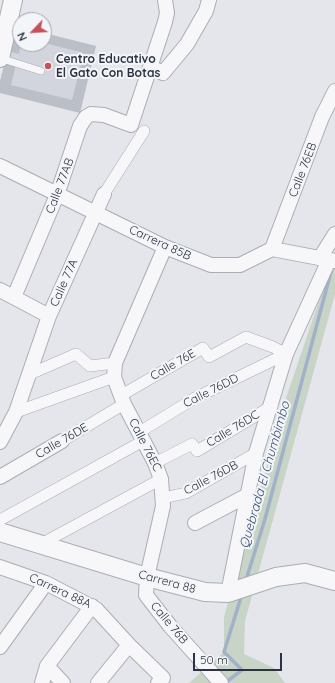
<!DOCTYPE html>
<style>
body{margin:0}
#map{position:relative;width:335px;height:683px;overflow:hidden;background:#e4e6eb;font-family:Quicksand,sans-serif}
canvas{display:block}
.north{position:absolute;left:12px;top:12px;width:40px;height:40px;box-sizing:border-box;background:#f4f5f8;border:1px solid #a4a7b0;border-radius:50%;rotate:245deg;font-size:11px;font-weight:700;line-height:16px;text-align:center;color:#2c3343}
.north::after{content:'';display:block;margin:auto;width:14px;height:18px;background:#c85159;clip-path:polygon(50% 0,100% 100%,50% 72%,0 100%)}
.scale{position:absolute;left:193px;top:653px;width:89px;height:18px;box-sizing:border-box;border:2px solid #2c3343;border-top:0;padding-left:5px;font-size:12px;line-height:14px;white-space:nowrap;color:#2c3343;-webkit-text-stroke:3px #f4f5f8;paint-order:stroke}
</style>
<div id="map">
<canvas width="335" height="683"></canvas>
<div class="north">N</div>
<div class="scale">50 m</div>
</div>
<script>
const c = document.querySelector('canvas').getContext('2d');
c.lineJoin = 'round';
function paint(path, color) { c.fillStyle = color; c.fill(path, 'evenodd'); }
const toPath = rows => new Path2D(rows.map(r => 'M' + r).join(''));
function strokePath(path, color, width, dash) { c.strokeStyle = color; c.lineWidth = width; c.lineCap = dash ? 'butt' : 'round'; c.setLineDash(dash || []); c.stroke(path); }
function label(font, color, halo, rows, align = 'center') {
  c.font = font + ' Quicksand,sans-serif'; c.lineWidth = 4; c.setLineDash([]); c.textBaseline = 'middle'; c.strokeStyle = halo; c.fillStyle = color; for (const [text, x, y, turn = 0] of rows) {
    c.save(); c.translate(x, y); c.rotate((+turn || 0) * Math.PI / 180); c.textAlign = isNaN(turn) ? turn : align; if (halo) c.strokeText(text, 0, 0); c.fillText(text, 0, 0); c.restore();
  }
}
const built = toPath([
 [14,26,20,27,20,44,44,44,44,33,96,46,80,113,0,81]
]);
const green = toPath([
 [335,254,335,294,245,621,244,654,274,668,285,683,189,683,224,652,224,617,286,398]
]);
const stream = toPath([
 [246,580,265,519,332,268],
 [225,683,242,670,224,652,242,594]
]);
const building = toPath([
 [14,26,20,27,20,44,21,44,19,54,8,51],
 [44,33,96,46,80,113,0,93,0,81,5,62,16,65,11,85,72,100,84,53,44,43]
]);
const service = toPath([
 [0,58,41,71]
]);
const pedestrian = toPath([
 [104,194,144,131],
 [30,374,76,354,90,366,115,363],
 [120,396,203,348,209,357,246,337,273,347,286,354],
 [16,412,114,377],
 [138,433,195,398,286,354],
 [62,441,124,404],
 [155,463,192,444,197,451,272,406],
 [163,498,186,493,256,453],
 [0,520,143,441],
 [41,544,161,479]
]);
const minor = toPath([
 [151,67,163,73,187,44,206,11,209,0],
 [0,166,165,247,211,265,240,265,272,249,335,261],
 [165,247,121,349,115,363,114,377,124,404,155,463,161,479,163,506,147,577,146,595,170,626,221,683],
 [272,249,322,117,335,91],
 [320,258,335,234],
 [0,290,49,316],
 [14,297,57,195,80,126,86,117,91,114,104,115,131,125,165,22,167,13,165,0],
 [0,442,16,412,49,316,104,194],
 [0,477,62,441],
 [195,523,246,496],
 [0,567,46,583,96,609,129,645,163,678,158,683],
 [228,593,256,453,286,354,329,260],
 [0,647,46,583],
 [47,666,63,683],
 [42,683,47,666,92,606],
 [98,683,129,645]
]);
const tertiary = toPath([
 [0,58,13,0],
 [0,532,147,577,205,592,228,593,276,577,305,573,335,581]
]);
const markers = [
 [48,66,4,"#c85159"]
];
const poiNames = [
 ["Centro Educativo",56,59],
 ["El Gato Con Botas",56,73]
];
const streetNames = [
 ["Calle 76EB",303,170,-69],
 ["Calle 77AB",60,186,-69],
 ["Carrera 85B",160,243,25],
 ["Calle 77A",64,283,-66],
 ["Calle 76E",173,365,-30],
 ["Calle 76DD",211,391,-27],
 ["Calle 76DC",233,429,-31],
 ["Calle 76DE",62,441,-30],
 ["Calle 76EC",145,445,63],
 ["Calle 76DB",211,478,-28],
 ["Carrera 88",167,582,15],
 ["Carrera 88A",60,591,25],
 ["Calle 76B",169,623,50]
];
const waterNames = [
 ["Quebrada El Chumbimbo",265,475,-74]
];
paint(built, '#d2d5dd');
paint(green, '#c8d4c6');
strokePath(stream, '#a1b1c9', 3.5);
paint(building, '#bbbfc8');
strokePath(service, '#a9adb5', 8);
strokePath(pedestrian, '#a9adb5', 12);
strokePath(minor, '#a9adb5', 16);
strokePath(tertiary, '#a9adb5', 20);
strokePath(service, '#f7f7f9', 7);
strokePath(pedestrian, '#f7f7f9', 11);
strokePath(minor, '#f7f7f9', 14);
strokePath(tertiary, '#f7f7f9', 18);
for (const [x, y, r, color] of markers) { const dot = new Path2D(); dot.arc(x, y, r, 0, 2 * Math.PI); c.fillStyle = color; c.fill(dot); strokePath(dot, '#f4f5f8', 1.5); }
label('bold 12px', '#2c3343', '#f4f5f8', poiNames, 'left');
label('12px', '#2c3343', '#f4f5f8', streetNames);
label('italic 13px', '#384e75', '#f4f5f8', waterNames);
</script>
